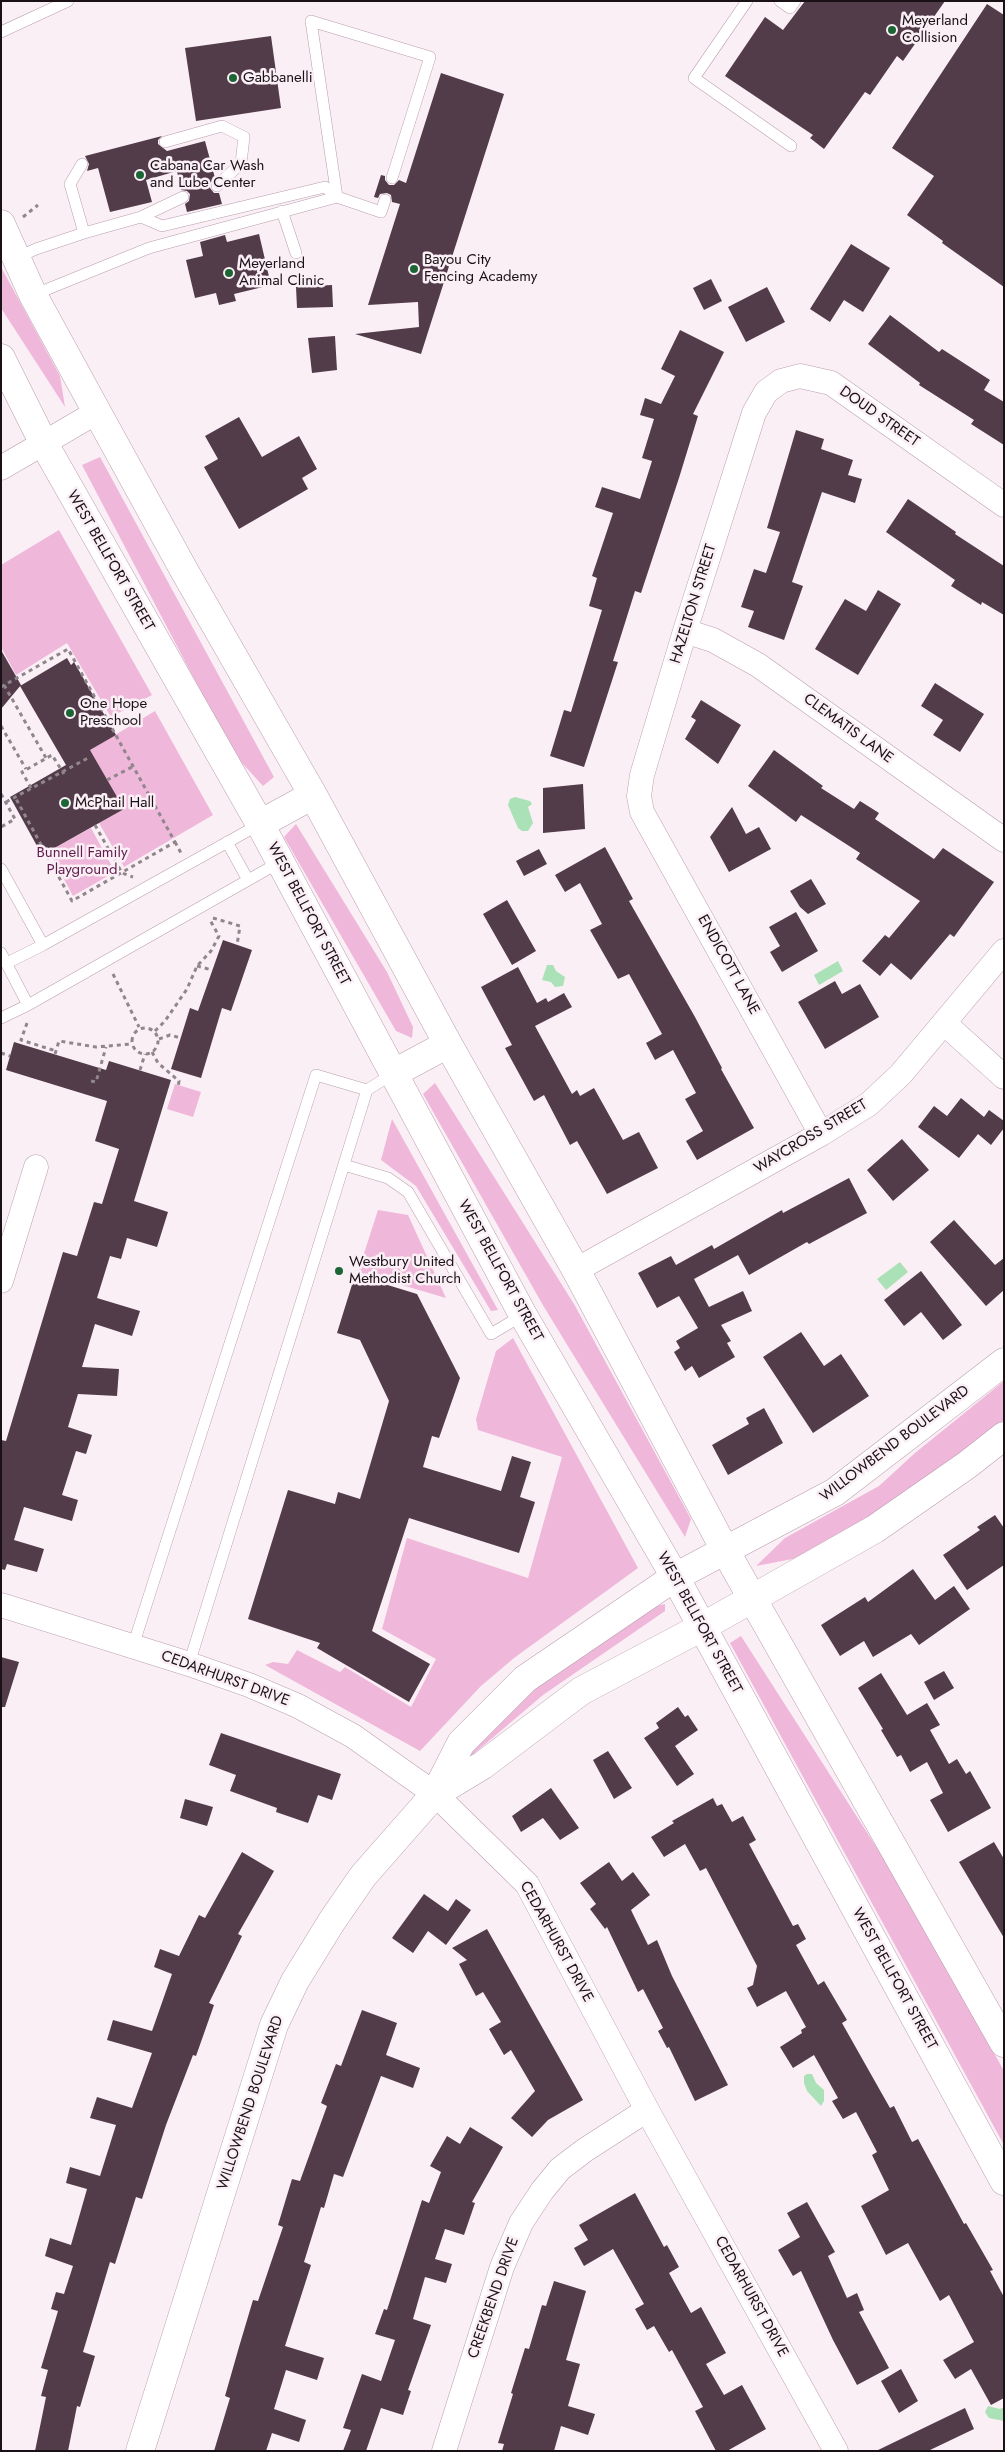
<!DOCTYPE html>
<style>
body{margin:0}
#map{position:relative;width:1005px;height:2452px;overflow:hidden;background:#fbeff6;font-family:Jost,sans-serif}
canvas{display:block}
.frame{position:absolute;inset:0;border:2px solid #1a1117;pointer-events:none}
</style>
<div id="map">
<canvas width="1005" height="2452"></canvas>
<div class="frame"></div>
</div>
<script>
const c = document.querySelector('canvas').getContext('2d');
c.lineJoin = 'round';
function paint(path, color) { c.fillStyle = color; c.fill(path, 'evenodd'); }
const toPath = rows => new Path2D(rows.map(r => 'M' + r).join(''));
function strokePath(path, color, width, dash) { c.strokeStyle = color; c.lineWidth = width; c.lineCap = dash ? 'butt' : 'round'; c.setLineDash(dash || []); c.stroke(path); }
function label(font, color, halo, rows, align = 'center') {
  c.font = font + ' Jost,sans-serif'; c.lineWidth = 5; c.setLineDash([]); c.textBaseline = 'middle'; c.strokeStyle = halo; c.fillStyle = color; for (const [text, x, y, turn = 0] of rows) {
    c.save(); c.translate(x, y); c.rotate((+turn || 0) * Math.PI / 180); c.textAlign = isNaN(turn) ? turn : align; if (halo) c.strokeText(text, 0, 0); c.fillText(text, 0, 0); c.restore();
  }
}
const green = toPath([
 [1,267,60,376,65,407,1,308],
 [100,457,274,777,263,786,233,753,82,465],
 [59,530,152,695,111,717,67,643,16,675,1,647,1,565],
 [155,711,213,815,124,867,99,823,123,809,90,750],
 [296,824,387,972,413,1027,412,1038,396,1031,284,837],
 [91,828,115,872,73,896,49,851],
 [435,1083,574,1304,691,1519,685,1537,544,1307,423,1094],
 [175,1084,201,1092,193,1117,167,1109],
 [392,1119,498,1310,491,1311,416,1186,381,1160],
 [378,1210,408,1215,446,1298,358,1272],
 [513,1338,638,1568,514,1658,481,1686,420,1751,265,1665,273,1662,288,1664,297,1650,340,1672,345,1667,411,1707,436,1659,382,1629,407,1538,528,1578,562,1457,478,1430,476,1419,496,1351],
 [1004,1381,1004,1420,936,1474,808,1556,756,1566,785,1538,879,1486,915,1453],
 [665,1604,665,1611,543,1695,457,1768,525,1696,637,1610],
 [741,1636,902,1887,1004,2071,1004,2145,730,1643]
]);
const water = toPath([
 [515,797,530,801,532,804,528,807,533,823,528,831,522,831,518,828,508,805,510,799],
 [838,961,843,971,819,985,814,975],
 [547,965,553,965,556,971,565,977,563,986,555,987,551,982,542,980],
 [900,1262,908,1272,886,1290,877,1279],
 [807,2074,812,2074,816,2083,824,2090,824,2101,821,2106,807,2091,804,2083,804,2076],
 [988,2406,1000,2409,1004,2407,1004,2421,989,2418,985,2412]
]);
const building = toPath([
 [805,1,945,1,903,61,897,56,870,95,865,92,824,149,810,138,813,135,725,76,765,17,783,30],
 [987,4,1004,15,1004,287,942,243,943,241,907,215,934,176,892,148],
 [271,36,281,108,196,121,185,48],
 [441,73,504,94,421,354,355,334,419,327,418,302,368,305,400,204,392,202,391,195,387,193,380,194,378,198,374,197,381,175,385,176,385,180,389,185,394,185,399,180,406,183],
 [162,136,158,140,158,144,167,151,205,141,215,178,210,183,210,188,214,193,219,193,222,204,187,212,185,204,189,201,190,194,187,191,181,190,177,171,146,180,152,202,110,212,98,168,87,171,89,164,85,156],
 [259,234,271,285,234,294,236,301,219,305,216,293,195,298,186,260,203,256,200,242,225,235,227,242],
 [851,244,890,268,863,312,844,300,830,322,810,309],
 [711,279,722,301,704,310,693,288],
 [332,285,333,307,297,308,296,287],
 [767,287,785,322,746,342,728,307],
 [890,315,939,352,942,349,990,380,984,390,1004,402,1004,445,971,424,974,420,919,385,920,383,868,344],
 [680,330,724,352,693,414,698,416,679,478,641,593,635,591,613,661,618,662,584,767,550,756,564,710,571,712,602,610,589,606,597,578,592,576,613,513,595,507,602,487,640,499,652,461,642,458,654,419,640,415,645,398,661,404,675,376,661,369],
 [335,336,337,370,312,373,308,338],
 [239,417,262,457,299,436,317,469,302,478,308,489,239,529,204,467,218,459,205,436],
 [796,430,824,439,821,449,853,460,848,475,862,479,855,503,822,492,792,582,803,586,784,640,748,627,754,611,741,607,754,569,766,573,780,532,767,528],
 [908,499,956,532,955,534,1004,566,1004,615,982,602,981,605,951,586,955,580,886,532],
 [878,590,901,604,858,675,815,649,845,599,866,611],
 [1,650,21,685,1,709],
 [67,658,71,665,74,662,116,735,90,750,124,809,42,855,10,797,66,765,20,686],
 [935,683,984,714,960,752,933,735,943,720,921,706],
 [701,700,741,725,718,764,685,739,696,720,691,717],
 [774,750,823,786,821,788,854,809,860,801,879,813,875,819,934,859,943,848,994,882,954,937,950,934,911,980,891,963,880,976,862,961,885,935,889,938,920,901,856,859,860,853,801,815,796,822,748,786],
 [583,784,585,829,543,833,543,788],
 [732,807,746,834,759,827,771,849,729,872,710,837],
 [605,847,633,899,629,901,695,1017,722,1068,721,1069,754,1128,697,1160,686,1141,703,1131,685,1099,696,1093,673,1050,655,1060,646,1043,662,1034,629,974,618,979,590,930,602,924,580,883,565,892,555,875],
 [539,849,547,864,524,876,516,861],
 [811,879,826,904,808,914,800,907,790,891],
 [507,900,536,951,512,965,483,914],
 [796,912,818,951,782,972,770,952,780,946,769,927],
 [223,940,252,950,231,1011,222,1008,201,1078,171,1069,190,1008,198,1011],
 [518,967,537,1003,546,998,548,1002,564,993,572,1007,535,1026,572,1094,577,1090,580,1096,594,1088,623,1140,639,1132,658,1168,607,1194,577,1141,570,1145,544,1095,534,1101,505,1048,512,1045,481,987],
 [835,981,842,994,860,984,879,1017,825,1049,798,1002],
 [14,1042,106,1070,109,1061,171,1080,134,1201,168,1212,157,1247,127,1238,121,1259,110,1256,97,1298,140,1311,132,1336,95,1324,82,1367,119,1369,117,1396,78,1394,68,1427,92,1435,86,1454,76,1451,62,1495,78,1500,72,1521,24,1507,14,1540,44,1549,37,1572,7,1564,5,1570,1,1569,1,1440,6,1441,63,1252,77,1256,94,1202,102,1204,119,1149,95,1141,107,1101,6,1070],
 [961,1098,984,1117,989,1110,1004,1121,1004,1128,991,1145,978,1134,959,1158,918,1127,934,1106,947,1116],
 [902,1139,929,1170,893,1201,867,1170],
 [849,1178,867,1213,809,1244,807,1242,749,1275,738,1255,694,1279,709,1307,743,1291,752,1311,721,1325,731,1341,727,1343,735,1357,699,1378,692,1366,685,1371,674,1352,680,1348,676,1341,698,1328,679,1296,657,1308,638,1273,671,1256,676,1265,712,1245,714,1249,782,1210,783,1213],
 [954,1220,995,1265,1004,1258,1004,1290,986,1306,930,1242],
 [921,1271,962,1325,943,1340,921,1312,904,1326,884,1300],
 [355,1275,417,1294,460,1378,439,1438,432,1436,423,1467,501,1491,512,1456,531,1462,520,1497,535,1502,519,1553,409,1518,372,1631,430,1664,409,1702,317,1648,320,1643,248,1619,288,1490,335,1504,338,1492,360,1499,389,1401,360,1340,337,1333],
 [801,1332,824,1366,841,1354,869,1396,813,1433,763,1357],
 [764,1408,783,1443,728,1475,712,1445,749,1424,746,1418],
 [995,1515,1004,1528,1004,1565,967,1590,943,1555,980,1530,977,1527],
 [913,1569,935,1600,954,1586,970,1609,919,1645,911,1634,873,1657,864,1641,840,1656,821,1625,865,1597,868,1602],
 [1,1657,19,1662,5,1707,1,1707],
 [944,1671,954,1688,934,1700,924,1682],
 [881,1673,907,1715,927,1703,940,1725,930,1730,949,1764,957,1759,966,1774,970,1771,991,1808,948,1832,930,1800,943,1793,927,1762,910,1772,901,1755,897,1757,881,1730,883,1729,858,1688],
 [678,1707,685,1717,688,1715,698,1730,675,1746,694,1774,677,1786,644,1738,659,1728,656,1723],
 [221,1733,341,1774,332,1800,318,1795,308,1823,276,1812,277,1808,230,1791,236,1775,209,1765],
 [608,1751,632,1788,614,1799,593,1760],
 [551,1788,579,1828,560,1840,543,1818,521,1832,512,1816],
 [713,1798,717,1806,722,1804,732,1822,743,1816,756,1840,749,1844,793,1926,798,1924,806,1939,796,1945,818,1985,824,1981,847,2020,842,2023,890,2108,894,2106,912,2142,918,2139,964,2224,966,2223,993,2270,990,2271,1004,2297,1004,2398,991,2405,971,2369,955,2379,943,2360,974,2342,949,2295,940,2301,908,2243,886,2255,861,2206,889,2190,872,2155,877,2152,856,2112,843,2119,832,2101,838,2098,814,2055,793,2068,780,2047,802,2033,801,2030,806,2027,786,1991,757,2007,747,1988,753,1985,757,1966,706,1868,700,1871,685,1844,664,1857,651,1837,674,1823,672,1821],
 [185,1799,213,1807,207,1826,180,1818],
 [994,1842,1004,1859,1004,1938,959,1862],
 [242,1852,274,1871,238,1934,242,1936,209,2003,214,2005,196,2056,193,2055,166,2125,142,2199,136,2197,115,2264,110,2262,83,2352,95,2356,80,2407,77,2406,68,2451,35,2451,46,2397,41,2396,48,2370,41,2368,58,2311,51,2309,56,2292,64,2294,73,2266,45,2256,50,2238,71,2245,87,2189,66,2183,70,2167,100,2176,116,2125,90,2118,97,2097,132,2108,152,2053,107,2040,113,2020,152,2031,172,1974,154,1967,160,1949,179,1956,199,1915,205,1918],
 [609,1862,622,1881,633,1872,650,1895,631,1910,648,1945,657,1940,672,1976,728,2085,695,2101,669,2047,667,2048,658,2031,663,2028,643,1989,638,1992,607,1927,605,1929,590,1909,596,1904,580,1883],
 [424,1894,448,1911,456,1899,471,1910,446,1945,428,1931,413,1953,392,1938],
 [487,1929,583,2100,548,2120,532,2137,511,2118,535,2091,511,2050,504,2055,489,2029,501,2022,483,1992,476,1996,459,1964,467,1960,452,1948],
 [362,2010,397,2023,386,2055,420,2068,413,2088,381,2076,343,2177,334,2174,324,2208,321,2207,304,2262,311,2265,285,2346,324,2358,317,2380,286,2370,274,2409,306,2420,299,2442,272,2433,266,2451,214,2451,230,2398,225,2396,239,2347,253,2300,258,2301,283,2227,278,2225,292,2179,300,2181,327,2106,321,2103,336,2064,341,2066],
 [470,2127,503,2147,472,2202,475,2203,464,2235,445,2229,435,2259,452,2264,446,2283,425,2277,413,2319,431,2325,408,2390,411,2391,403,2415,381,2408,366,2451,343,2451,351,2430,343,2428,362,2374,381,2381,395,2340,375,2334,384,2309,387,2310,422,2200,429,2203,441,2172,430,2166,447,2136,460,2144],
 [635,2193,664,2247,667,2245,679,2267,669,2273,691,2313,701,2307,726,2353,706,2364,724,2395,742,2385,766,2429,727,2451,716,2451,695,2411,703,2407,672,2350,669,2352,654,2326,647,2330,635,2309,644,2304,613,2249,584,2266,574,2248,588,2240,579,2225],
 [807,2202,835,2252,828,2256,847,2298,857,2293,864,2310,859,2312,889,2368,857,2385,833,2340,801,2271,793,2276,778,2250,800,2237,787,2213],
 [554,2281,586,2291,566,2360,580,2364,568,2406,595,2414,588,2435,561,2426,554,2451,502,2451,504,2444,498,2443,513,2394,511,2393,525,2348,529,2349,542,2305,546,2306],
 [901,2369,918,2401,899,2413,881,2381],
 [965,2408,974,2429,928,2451,876,2451]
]);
const path = toPath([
 [23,217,38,205],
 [4,685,46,758],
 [1,687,68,649,175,842,72,901,15,797],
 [1,726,26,769],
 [107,780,134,766],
 [31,788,22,772,52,755,64,774],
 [1,794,15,819,1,827],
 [6,802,88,758],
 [95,825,122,873,133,877],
 [175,842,181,853],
 [213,918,240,926,237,945],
 [197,966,212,970],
 [113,974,139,1027],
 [27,1023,21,1040,56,1051],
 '132 1041a13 13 0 1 1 26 0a13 13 0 1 1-26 0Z',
 [155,1031,165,1021,187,989,197,966,211,951,219,936,210,920],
 [159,1039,170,1035,181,1038],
 [152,1052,158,1063,179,1081,178,1087],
 [1,1053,10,1056],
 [55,1054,59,1041,96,1047,131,1044],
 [140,1070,145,1054],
 [91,1081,96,1082,106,1047]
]);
const service = toPath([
 [747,1,694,78,791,146],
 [780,1,790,8,795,1],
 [1,32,68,1],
 [165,142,222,126,244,137,241,163,217,186],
 [82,164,70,184,84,233],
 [385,200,381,212,337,197,311,21,430,57,392,178],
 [282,211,296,253],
 [141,217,162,226,325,187,337,197],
 [16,258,36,249,84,233,141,217,183,197],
 [33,295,149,248,337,197],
 [227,842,248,880],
 [1,869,43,945],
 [1,953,28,1005,280,862],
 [7,963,43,945,260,824],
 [1,1018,28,1005],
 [344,1165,388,1178,408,1192,491,1334,523,1315],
 [133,1646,316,1075,367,1090],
 [189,1664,367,1090,394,1073]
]);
const minor = toPath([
 [1,468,97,412],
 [685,631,713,640,758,665,1004,840],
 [944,1023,1004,1077],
 [821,1134,642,812,639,796,642,775,685,631,754,413,766,392,781,381,800,376,831,383,1004,505],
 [576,1270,821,1134,869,1104,901,1074,1004,951],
 [1,1281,36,1167],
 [1,1605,189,1664,249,1685,298,1706,353,1736,435,1794,527,1884,647,2110,836,2451],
 [444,2451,502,2267,521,2223,542,2191,560,2169,585,2150,647,2110]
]);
const secondary = toPath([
 [1,224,33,295,97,412,185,572,313,795,448,1044,576,1270,726,1552,1004,2043],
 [1,358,43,442,260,824,523,1315,675,1577,1004,2181],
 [260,824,313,795],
 [394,1073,448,1044],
 [435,1794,483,1765,581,1691,702,1627,875,1529,967,1465,1004,1436],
 [140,2451,274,2025,295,1981,332,1921,363,1876,435,1794,461,1743,525,1679,675,1577,835,1492,1004,1362]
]);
const markers = [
 [892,30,5,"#1b6634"],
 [233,78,5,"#1b6634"],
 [140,175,5,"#1b6634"],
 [414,269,5,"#1b6634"],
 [229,273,5,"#1b6634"],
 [70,713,5,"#1b6634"],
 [65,803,5,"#1b6634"],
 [339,1271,5,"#1b6634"]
];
const poiNames = [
 ["Meyerland",902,21],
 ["Collision",902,38],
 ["Gabbanelli",243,78],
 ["Cabana Car Wash",150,166],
 ["and Lube Center",150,183],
 ["Bayou City",424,260],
 ["Fencing Academy",424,277],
 ["Meyerland",239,264],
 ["Animal Clinic",239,281],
 ["One Hope",80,704],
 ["Preschool",80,721],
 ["McPhail Hall",75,803],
 ["Westbury United",349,1262],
 ["Methodist Church",349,1279]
];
const streetNames = [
 ["DOUD STREET",879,417,35],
 ["WEST BELLFORT STREET",110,561,60],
 ["HAZELTON STREET",694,604,-73],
 ["CLEMATIS LANE",848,729,36],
 ["WEST BELLFORT STREET",308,914,62],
 ["ENDICOTT LANE",728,965,61],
 ["WAYCROSS STREET",811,1137,-31],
 ["WEST BELLFORT STREET",500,1271,61],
 ["WILLOWBEND BOULEVARD",895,1444,-37],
 ["WEST BELLFORT STREET",699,1623,61],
 ["CEDARHURST DRIVE",225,1679,20],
 ["CEDARHURST DRIVE",556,1942,61],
 ["WEST BELLFORT STREET",894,1979,61],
 ["WILLOWBEND BOULEVARD",251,2103,-72],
 ["CEDARHURST DRIVE",751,2297,61],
 ["CREEKBEND DRIVE",494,2298,-71]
];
const parkNames = [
 ["Bunnell Family",82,853],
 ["Playground",82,870]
];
paint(green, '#efb7d9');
paint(water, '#abe1b6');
paint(building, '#533c4a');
strokePath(service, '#b99eae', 12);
strokePath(minor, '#b99eae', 25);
strokePath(secondary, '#b99eae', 29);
strokePath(path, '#90868c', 3, [4, 4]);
strokePath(service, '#fff', 11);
strokePath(minor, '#fff', 24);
strokePath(secondary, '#fff', 28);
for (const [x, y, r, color] of markers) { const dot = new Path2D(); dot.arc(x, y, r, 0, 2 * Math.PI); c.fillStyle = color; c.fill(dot); strokePath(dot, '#fbeff6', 2); }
label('15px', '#1a1117', '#fbeff6', poiNames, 'left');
label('15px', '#1a1117', '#fbeff6', streetNames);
label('15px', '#601d4c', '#fbeff6', parkNames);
</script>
